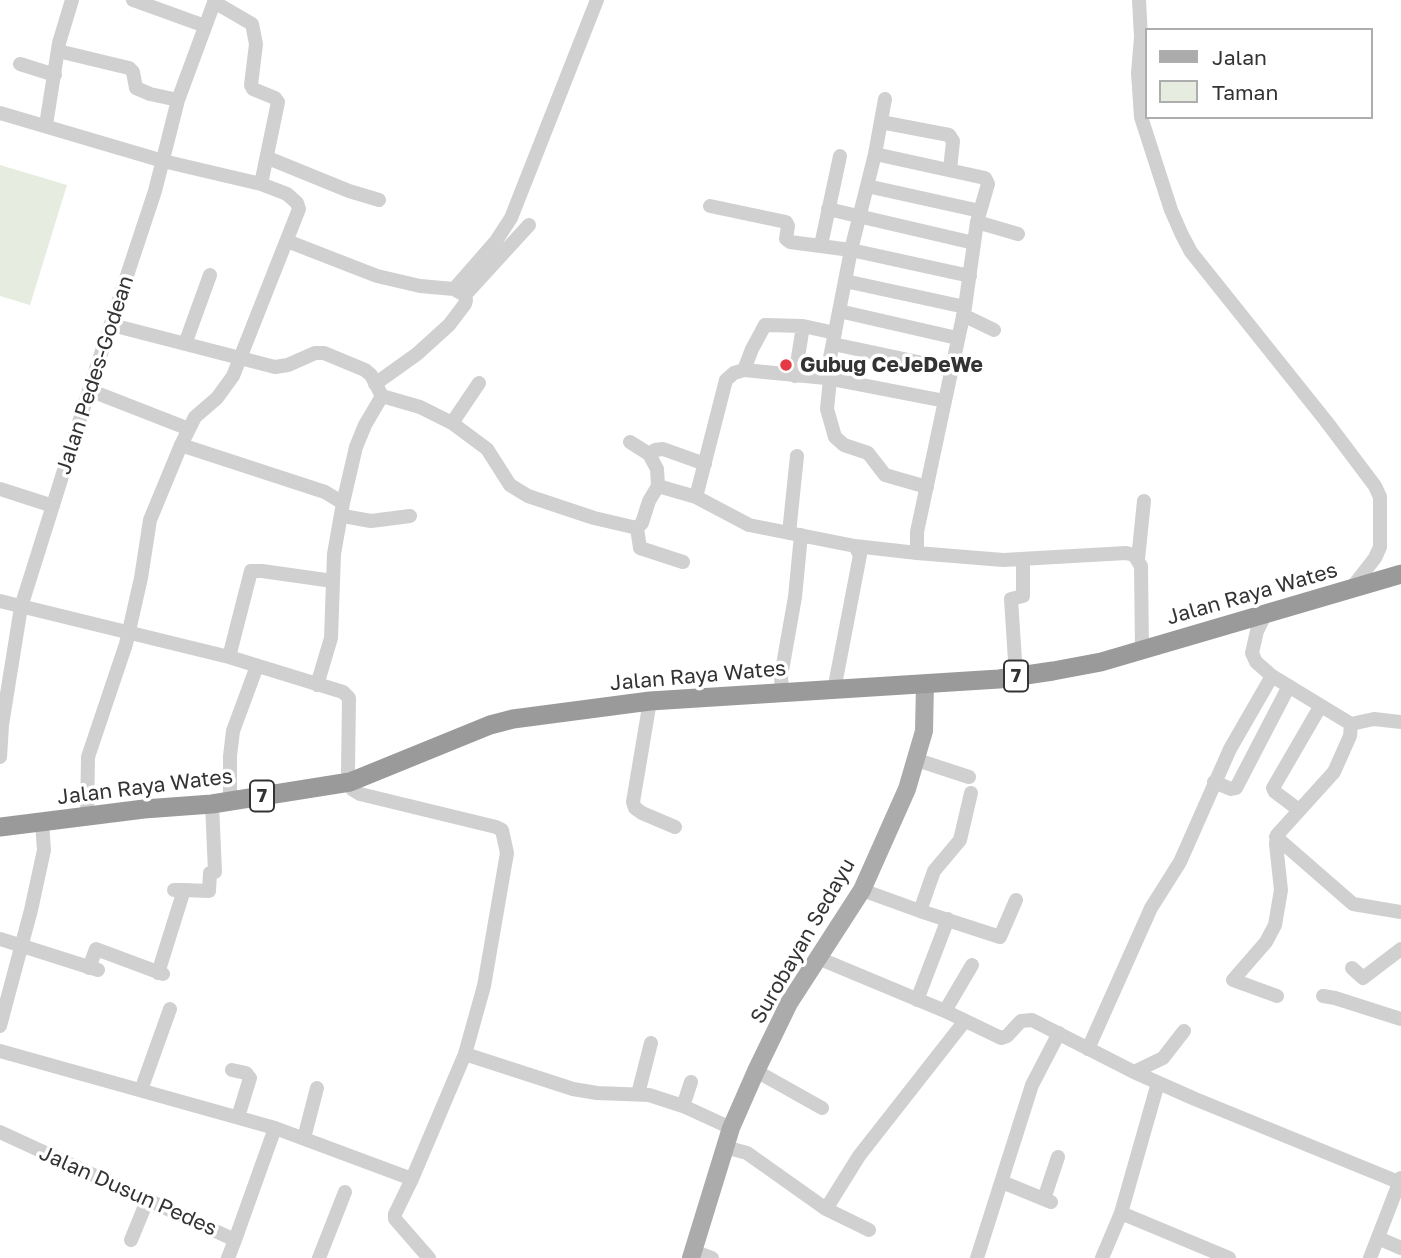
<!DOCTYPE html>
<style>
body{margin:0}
#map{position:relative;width:1401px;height:1258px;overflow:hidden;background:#fff;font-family:"Golos Text",sans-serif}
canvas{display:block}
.legend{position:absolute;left:1145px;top:28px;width:228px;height:91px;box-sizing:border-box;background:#fff;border:2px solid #adadad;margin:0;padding:9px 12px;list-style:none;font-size:21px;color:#333}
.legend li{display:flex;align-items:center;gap:14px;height:35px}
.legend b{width:35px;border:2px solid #adadad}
</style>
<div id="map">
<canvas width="1401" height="1258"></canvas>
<ul class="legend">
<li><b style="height:9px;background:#ababab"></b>Jalan</li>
<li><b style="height:19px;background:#e6ecdf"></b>Taman</li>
</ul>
</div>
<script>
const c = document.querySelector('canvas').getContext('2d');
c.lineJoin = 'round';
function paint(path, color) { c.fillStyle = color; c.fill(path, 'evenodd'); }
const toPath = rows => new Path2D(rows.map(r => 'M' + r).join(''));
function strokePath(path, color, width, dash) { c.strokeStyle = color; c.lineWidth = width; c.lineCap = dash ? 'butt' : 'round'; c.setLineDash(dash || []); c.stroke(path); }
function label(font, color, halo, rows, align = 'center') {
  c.font = font + ' "Golos Text",sans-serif'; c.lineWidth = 7; c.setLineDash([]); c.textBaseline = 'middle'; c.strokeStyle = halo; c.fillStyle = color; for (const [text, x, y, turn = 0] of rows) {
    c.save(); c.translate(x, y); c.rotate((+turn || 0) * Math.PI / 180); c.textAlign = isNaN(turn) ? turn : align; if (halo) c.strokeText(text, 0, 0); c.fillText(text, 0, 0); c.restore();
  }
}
const green = toPath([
 [0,165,67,185,30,305,0,296]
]);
const minor = toPath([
 [133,0,205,26],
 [1139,0,1141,37,1138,73,1141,117,1171,210,1182,235,1191,252,1326,421,1375,486,1380,497,1380,547,1375,558,1350,590],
 [214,2,252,24,256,44,251,85,253,89,275,98,278,102,261,184],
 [58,51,129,68,133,72,136,88,150,94,178,100],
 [20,64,55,75],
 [0,113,163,161,261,184,287,194,297,203,299,209,233,376,217,398,195,417,181,445,150,520,141,578,126,644,88,757,87,816],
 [881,122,949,135,953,141,950,170],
 [46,125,59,43,72,0],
 [875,154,985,178,988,184,977,222,965,307,917,532,917,553,1003,560,1126,553,1134,555,1141,566,1142,650],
 [268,158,349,191,379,200],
 [867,186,980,211],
 [710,206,786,222,788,226,786,239,790,242,851,250,970,276],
 [828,209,974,243],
 [977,222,1018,234],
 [287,241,377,276,420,286,454,289,496,241,511,218,597,0],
 [821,245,840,156],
 [845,281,965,307],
 [465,295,529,225],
 [839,311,957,338],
 [963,315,994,330],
 [112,325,275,367,288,365,315,353,324,353,365,370,371,375,382,396,420,407,452,423,487,449,510,485,528,496,594,518,637,528,642,523,649,501,658,486,657,469,649,454,630,442],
 [803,326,835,333],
 [185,344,210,275],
 [833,344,951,369],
 [744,370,826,378,945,401],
 [826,378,851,250,875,154,885,99],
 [830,379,827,409,835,437,844,445,868,453,885,475,927,487],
 [375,384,417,354,449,325,465,304,466,300,465,295,454,289],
 [89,390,189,429],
 [452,423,479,383],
 [181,445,325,492,343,503],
 [649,454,655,450,663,449,705,464],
 [658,486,696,497,749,525,855,546,860,555,834,690],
 [0,489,53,506],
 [696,497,726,380,734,373,744,370,752,349,765,325,803,326,795,376],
 [343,516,371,521,410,516],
 [637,528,640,548,683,562],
 [789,533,797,456],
 [855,546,917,553],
 [1138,559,1144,501],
 [0,601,229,657,343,692,349,698,348,771,352,789,360,794,496,827,502,830,507,853,484,986,465,1054,412,1179,275,1128,0,1051],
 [1266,613,1257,631,1252,653,1256,662,1272,676,1351,724,1374,719,1401,722],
 [229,657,251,571,262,571,333,581],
 [1016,676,1011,599,1023,596,1023,560],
 [317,685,331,638,334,554,343,503,356,447,365,425,382,396],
 [782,692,781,676,795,597,801,535],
 [650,701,633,802,635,808,642,813,675,827],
 [0,757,2,725,21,607,92,381,155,191,178,100,215,0],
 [917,760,969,777],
 [1214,782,1231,789,1236,788,1289,686],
 [230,801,230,756,233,731,257,666],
 [1299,810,1275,792,1273,788,1320,707],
 [1276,837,1353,904,1401,912],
 [184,890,209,891,210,873,215,872,212,804],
 [862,890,920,911,934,871,960,840,971,793],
 [920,911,1000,937,1016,900],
 [0,939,98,970],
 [818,958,945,1011,1001,1038,1007,1036,1021,1021,1032,1020,1134,1072,1195,1099,1401,1183],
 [89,968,96,949,163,974],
 [1352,968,1363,978,1401,949],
 [158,973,184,890,174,890],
 [1277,996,1233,980,1266,942,1275,925,1281,890,1276,844,1277,835,1334,772,1350,736,1351,724],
 [1323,996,1335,998,1401,1019],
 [917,1000,948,919],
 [945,1011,972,965],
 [0,1026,31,910,44,850,42,822],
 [1088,1049,1151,908,1180,862,1230,749,1272,676],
 [465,1054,573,1089,597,1093,649,1095,683,1106,731,1128],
 [232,1070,246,1073,250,1078,238,1117],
 [756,1071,822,1108],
 [1134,1072,1163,1058,1184,1031],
 [141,1090,170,1009],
 [638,1094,651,1043],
 [683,1106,691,1082],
 [0,1132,235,1240,228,1258],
 [304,1138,317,1088],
 [725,1147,747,1153,826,1209,869,1230],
 [412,1179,395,1214,395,1219,429,1258],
 [1002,1182,1051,1202],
 [1044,1199,1058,1157],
 [826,1209,859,1156,964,1022],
 [1121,1213,1229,1258],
 [1378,1238,1401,1248],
 [131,1240,147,1201],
 [235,1240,275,1128],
 [693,1251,712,1258],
 [319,1258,345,1192],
 [977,1258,1032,1085,1059,1033],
 [1102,1258,1121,1213,1158,1083],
 [1370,1258,1401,1178]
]);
const major = toPath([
 [691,1258,731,1128,756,1071,789,1003,862,890,907,789,924,731,925,684]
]);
const highway = toPath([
 [0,827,144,809,212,804,350,782,490,725,513,719,650,701,999,679,1053,671,1101,662,1401,574]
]);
const markers = [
 [786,365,7,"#e63946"]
];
const shields = [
 [1016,676,24],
 [262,796,24]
];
const shieldNames = [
 ["7",1016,676],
 ["7",262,796]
];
const poiNames = [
 ["Gubug CeJeDeWe",800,365]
];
const streetNames = [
 ["Jalan Pedes-Godean",95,375,-72],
 ["Jalan Raya Wates",1252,594,-16],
 ["Jalan Raya Wates",698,676,-5],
 ["Jalan Raya Wates",145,787,-7],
 ["Surobayan Sedayu",803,941,-60],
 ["Jalan Dusun Pedes",128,1191,24]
];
paint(green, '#e6ecdf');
strokePath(minor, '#d0d0d0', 14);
strokePath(major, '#ababab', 18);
strokePath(highway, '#9a9a9a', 19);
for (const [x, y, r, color] of markers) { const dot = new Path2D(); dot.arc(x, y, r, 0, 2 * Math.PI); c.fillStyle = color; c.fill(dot); strokePath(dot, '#fff', 2.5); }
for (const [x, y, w] of shields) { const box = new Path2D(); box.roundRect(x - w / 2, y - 15.5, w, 31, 5); c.fillStyle = '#fff'; c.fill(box); strokePath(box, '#333', 2); }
label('bold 19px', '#333', null, shieldNames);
label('bold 21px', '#333', '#fff', poiNames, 'left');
label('21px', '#333', '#fff', streetNames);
</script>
